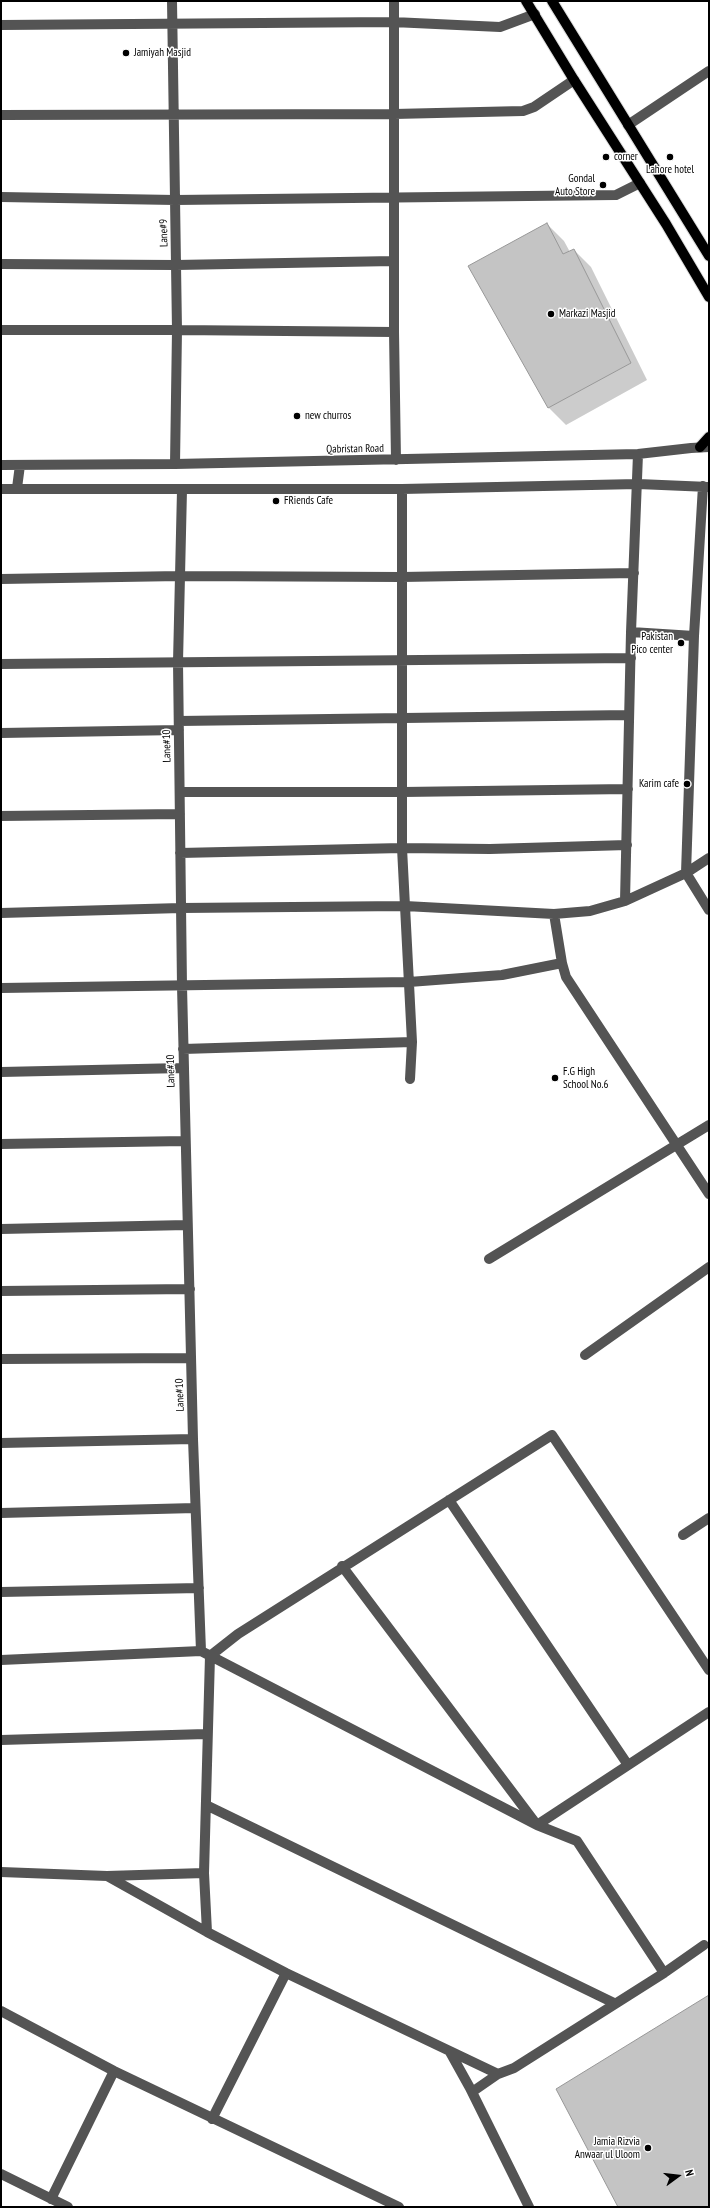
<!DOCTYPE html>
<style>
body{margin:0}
#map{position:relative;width:710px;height:2208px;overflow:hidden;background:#fff;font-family:"PT Sans Narrow",sans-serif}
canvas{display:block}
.frame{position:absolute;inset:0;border:2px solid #000;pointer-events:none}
.north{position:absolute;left:658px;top:2156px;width:40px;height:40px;-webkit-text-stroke:3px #fff;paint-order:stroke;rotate:75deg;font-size:11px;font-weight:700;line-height:16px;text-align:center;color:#000}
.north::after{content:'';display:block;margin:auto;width:14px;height:18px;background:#000;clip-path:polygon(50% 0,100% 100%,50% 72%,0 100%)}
</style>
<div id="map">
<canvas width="710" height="2208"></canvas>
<div class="frame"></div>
<div class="north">N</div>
</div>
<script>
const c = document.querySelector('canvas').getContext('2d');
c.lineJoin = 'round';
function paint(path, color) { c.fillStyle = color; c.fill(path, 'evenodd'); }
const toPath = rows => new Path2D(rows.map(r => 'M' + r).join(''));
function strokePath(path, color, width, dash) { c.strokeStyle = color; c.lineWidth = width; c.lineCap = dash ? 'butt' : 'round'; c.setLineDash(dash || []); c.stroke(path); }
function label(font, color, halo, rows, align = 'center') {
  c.font = font + ' "PT Sans Narrow",sans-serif'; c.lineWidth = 3; c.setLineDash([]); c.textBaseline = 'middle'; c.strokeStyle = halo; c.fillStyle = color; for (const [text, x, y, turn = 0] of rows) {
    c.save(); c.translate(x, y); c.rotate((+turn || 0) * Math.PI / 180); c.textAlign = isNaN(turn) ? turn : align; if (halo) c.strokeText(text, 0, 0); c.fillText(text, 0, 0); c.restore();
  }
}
const shadow = toPath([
 [547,224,564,241,570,252,574,250,591,267,647,380,566,425,549,408,469,266]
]);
const building = toPath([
 [547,223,563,254,574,249,631,363,548,408,468,266,547,223],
 [709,1995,709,2207,618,2207,556,2089,709,1995]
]);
const minor = toPath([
 [172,1,177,330,175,464],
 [394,1,394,332,396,460],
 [1,25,393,22,500,27,535,14],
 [1,115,394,114,523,111,534,107,574,80],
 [628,125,709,71],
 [1,197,175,200,616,195,640,183],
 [1,264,176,265,394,261],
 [1,330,177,330,394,332],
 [1,465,175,464,638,454,691,448,709,447],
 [703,486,694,636,686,873,709,910],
 [17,488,20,465],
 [1,489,402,489,638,484,709,487],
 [402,489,402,848,412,1042,410,1079],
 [182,490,178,662,182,986,193,1439,201,1651],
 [1,579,180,576,402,577,634,573],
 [631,632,694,636],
 [1,664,631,658],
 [179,721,629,715],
 [1,733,179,730],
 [180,792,403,792,628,789],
 [1,816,180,814],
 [180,853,402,848,490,849,627,845],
 [625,901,631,632,638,454],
 [1,913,181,908,405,906,554,914,590,911,625,901,686,873,709,858],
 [554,914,562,963,566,977,709,1194],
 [1,988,409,982,502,975,562,963],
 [183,1049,412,1042],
 [1,1072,183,1068],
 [1,1144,185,1141],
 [1,1229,187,1225],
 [489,1259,709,1125],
 [1,1291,190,1289],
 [585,1355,709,1267],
 [1,1359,191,1358],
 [1,1443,193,1439],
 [449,1500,628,1765],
 [1,1513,195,1508],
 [683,1535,709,1518],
 [342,1566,537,1825,577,1841,664,1973],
 [1,1592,199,1588],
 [1,1660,201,1651,537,1825,709,1712],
 [1,1740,206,1734],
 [206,1805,614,2003],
 [1,1872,107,1876,204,1873],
 [107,1876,207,1932,286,1973,498,2074,514,2068,664,1973,704,1945],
 [207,1932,204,1873,210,1656,238,1634,552,1435,709,1670],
 [1,2011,114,2071,399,2207],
 [450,2052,470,2088,529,2207],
 [472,2092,498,2074],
 [212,2119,286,1973],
 [1,2174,68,2207],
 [51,2199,114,2071]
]);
const major = toPath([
 [526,1,574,80,666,224,709,297],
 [552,1,709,256],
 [700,447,709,437]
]);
const markers = [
 [126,53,4,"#000"],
 [606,157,4,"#000"],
 [670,157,4,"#000"],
 [603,185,4,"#000"],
 [551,314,4,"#000"],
 [297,416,4,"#000"],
 [276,501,4,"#000"],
 [681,643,4,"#000"],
 [687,784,4,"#000"],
 [555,1078,4,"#000"],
 [648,2148,4,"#000"]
];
const poiNames = [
 ["Jamiyah Masjid",134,53],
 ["corner",614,157],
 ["Lahore hotel",670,170,"center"],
 ["Gondal",595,179,"right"],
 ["Auto Store",595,192,"right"],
 ["Markazi Masjid",559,314],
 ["new churros",305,416],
 ["FRiends Cafe",284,501],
 ["Pakistan",673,637,"right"],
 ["Pico center",673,650,"right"],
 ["Karim cafe",679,784,"right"],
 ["F.G High",563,1072],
 ["School No.6",563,1085],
 ["Jamia Rizvia",640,2142,"right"],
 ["Anwaar ul Uloom",640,2155,"right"]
];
const streetNames = [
 ["Lane#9",164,233,-91],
 ["Qabristan Road",355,449,-1],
 ["Lane#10",167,746,-91],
 ["Lane#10",171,1071,-91],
 ["Lane#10",180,1395,-92]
];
paint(shadow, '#0003');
paint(building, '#c4c4c4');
strokePath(building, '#989898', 1);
strokePath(major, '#dbdbdb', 12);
strokePath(minor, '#545454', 10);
strokePath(major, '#000', 10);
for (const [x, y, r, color] of markers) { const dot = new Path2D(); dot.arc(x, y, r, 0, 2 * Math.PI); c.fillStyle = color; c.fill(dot); strokePath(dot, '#fff', 1.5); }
label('11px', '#000', '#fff', poiNames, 'left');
label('11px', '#000', '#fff', streetNames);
</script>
